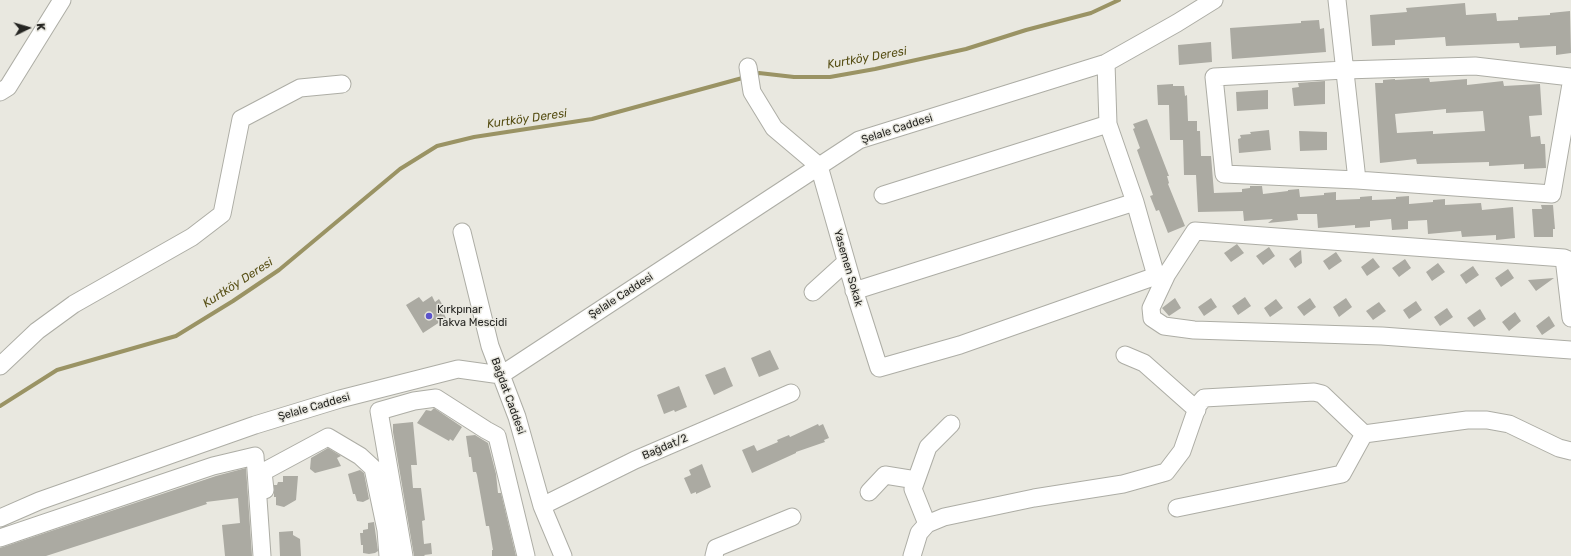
<!DOCTYPE html>
<meta charset="utf-8">
<style>
body{margin:0}
#map{position:relative;width:1571px;height:556px;overflow:hidden;background:#e9e8e0;font-family:Rubik,sans-serif}
canvas{display:block}
.north{position:absolute;left:8px;top:8px;width:40px;height:40px;-webkit-text-stroke:3px #e9e8e0;paint-order:stroke;rotate:85deg;font-size:11px;font-weight:700;line-height:16px;text-align:center;color:#252522}
.north::after{content:'';display:block;margin:auto;width:14px;height:18px;background:#252522;clip-path:polygon(50% 0,100% 100%,50% 72%,0 100%)}
</style>
<div id="map">
<canvas width="1571" height="556"></canvas>
<div class="north">K</div>
</div>
<script>
const c = document.querySelector('canvas').getContext('2d');
c.lineJoin = 'round';
const toPath = rows => new Path2D(rows.map(r => 'M' + r).join(''));
function strokePath(path, color, width, dash) { c.strokeStyle = color; c.lineWidth = width; c.lineCap = dash ? 'butt' : 'round'; c.setLineDash(dash || []); c.stroke(path); }
function paint(path, color) { c.fillStyle = color; c.fill(path, 'evenodd'); }
function label(font, color, halo, rows, align = 'center') {
  c.font = font + ' Rubik,sans-serif'; c.lineWidth = 3; c.setLineDash([]); c.textBaseline = 'middle'; c.strokeStyle = halo; c.fillStyle = color; for (const [text, x, y, turn = 0] of rows) {
    c.save(); c.translate(x, y); c.rotate((+turn || 0) * Math.PI / 180); c.textAlign = isNaN(turn) ? turn : align; if (halo) c.strokeText(text, 0, 0); c.fillText(text, 0, 0); c.restore();
  }
}
const stream = toPath([
 [754,75,759,73,794,77,830,77,875,69,966,49,1026,30,1091,13,1119,0],
 [0,406,57,370,176,336,233,301,279,270,400,169,437,146,474,137,592,119,746,77]
]);
const building = toPath([
 [1465,3,1466,15,1496,13,1497,21,1518,20,1518,17,1550,15,1550,13,1570,11,1571,53,1556,55,1556,46,1520,48,1519,43,1446,46,1445,37,1395,40,1395,45,1372,46,1370,15,1407,12,1406,8],
 [1319,20,1320,29,1324,28,1326,52,1232,59,1230,28,1301,23,1301,21],
 [1211,42,1212,62,1179,65,1178,45],
 [1429,78,1430,82,1467,79,1467,85,1503,81,1504,86,1540,84,1542,115,1529,116,1531,137,1540,136,1541,144,1545,144,1546,168,1524,169,1524,164,1489,166,1489,162,1417,164,1416,159,1380,163,1375,83,1383,83,1383,80,1395,79,1395,80],
 [1446,109,1446,113,1483,111,1485,131,1433,134,1433,131,1397,133,1395,114],
 [1325,81,1325,104,1294,106,1292,88,1299,87,1298,83],
 [1173,84,1173,86,1184,86,1185,96,1187,95,1188,121,1197,121,1197,131,1200,131,1201,156,1211,156,1214,193,1242,192,1242,189,1250,188,1250,186,1262,186,1263,194,1288,191,1288,190,1299,189,1300,197,1324,195,1324,193,1336,192,1336,200,1360,199,1360,197,1372,196,1372,200,1396,199,1396,197,1409,196,1409,204,1433,202,1433,200,1445,199,1445,205,1481,203,1482,210,1513,207,1515,238,1496,240,1496,235,1462,237,1461,231,1428,234,1427,220,1408,221,1408,229,1392,230,1391,219,1370,221,1370,227,1355,228,1355,225,1318,228,1317,214,1297,214,1298,220,1268,223,1273,219,1244,221,1243,211,1198,212,1196,175,1184,175,1183,140,1170,140,1169,105,1158,105,1157,85],
 [1268,90,1268,109,1237,111,1236,92],
 [1147,119,1169,176,1167,176,1169,183,1168,184,1185,226,1168,233,1159,210,1156,211,1150,196,1153,195,1137,150,1140,148,1133,129,1135,128,1133,124],
 [1269,130,1271,150,1239,153,1238,139,1241,138,1240,135,1251,134,1250,132],
 [1299,131,1327,132,1327,150,1300,151],
 [1541,205,1553,205,1555,229,1553,229,1553,237,1534,237,1532,209,1542,209],
 [1237,244,1244,253,1231,262,1224,253],
 [1269,247,1275,256,1263,265,1256,256],
 [1301,250,1302,263,1295,268,1289,259],
 [1336,252,1342,261,1329,270,1323,261],
 [1373,258,1380,267,1367,276,1361,267],
 [1405,259,1411,268,1399,277,1392,268],
 [1438,263,1445,272,1432,281,1426,272],
 [1473,266,1479,275,1466,284,1460,275],
 [1508,269,1514,278,1501,287,1495,278],
 [1554,278,1536,291,1528,280],
 [432,296,435,302,439,299,447,312,444,314,446,318,423,333,406,305,419,297,423,302],
 [1245,297,1251,306,1238,315,1232,306],
 [1175,298,1181,308,1169,316,1162,308],
 [1211,298,1217,307,1204,316,1198,307],
 [1310,298,1316,307,1304,316,1297,307],
 [1346,298,1352,307,1339,317,1333,307],
 [1276,299,1283,308,1270,317,1264,308],
 [1416,301,1422,310,1409,319,1403,310],
 [1379,302,1386,311,1373,320,1366,311],
 [1447,308,1453,317,1440,326,1434,317],
 [1480,309,1486,319,1474,327,1467,318],
 [1515,312,1521,321,1509,331,1502,322],
 [1549,316,1555,326,1542,335,1536,326],
 [770,350,779,369,759,377,751,358],
 [725,367,733,386,714,395,705,375],
 [679,386,687,407,675,412,674,410,664,414,657,395],
 [434,408,462,427,453,441,450,439,449,441,417,423,426,410,431,411],
 [413,422,417,465,411,465,413,488,421,488,425,520,422,521,424,544,431,543,432,554,424,555,425,556,414,556,393,432,393,424],
 [818,424,819,426,823,424,829,438,824,440,825,442,796,452,796,453,752,473,742,450,754,445,757,451,778,442,777,440,789,435,790,437],
 [475,435,488,443,496,474,498,493,501,493,516,556,492,556,492,550,493,550,489,526,486,526,477,475,476,472,473,472,471,457,469,457,466,436],
 [328,448,341,456,337,458,341,466,315,473,310,469,311,458],
 [702,464,711,487,696,494,696,492,691,494,684,478,691,475,689,470],
 [246,468,252,556,225,556,222,525,240,523,238,498,206,502,207,504,46,556,0,556,0,548,216,476],
 [360,470,364,473,369,499,363,502,357,501,355,494,353,494,348,474],
 [283,476,298,476,296,500,284,507,276,505,276,497,274,497,274,485,277,485,278,482,283,482],
 [374,522,378,551,375,553,369,554,363,553,363,545,361,545,360,533,363,533,363,530,368,529,368,523],
 [293,531,293,535,300,539,301,556,280,556,279,532]
]);
const minor = toPath([
 [1337,0,1357,180,1552,194,1571,84],
 [748,67,752,92,774,128,819,166,857,299,879,368,960,345,1156,276,1135,202,1108,124,1106,63],
 [0,92,8,87,62,0],
 [1357,180,1224,174,1214,77,1345,70,1475,66,1571,77],
 [883,195,1108,124],
 [462,232,490,346,517,417,542,506,563,556],
 [1564,258,1571,318],
 [1571,261,1564,258,1195,231,1167,274,1151,308,1152,318,1164,326,1194,330,1382,336,1571,350],
 [854,291,1135,202],
 [813,292,846,262],
 [1125,355,1144,363,1197,410],
 [0,366,37,331,74,304,192,237,222,214,241,119,300,88,342,84],
 [265,490,263,472,328,437,360,456,373,468,386,530,388,556],
 [869,492,885,475,916,480],
 [542,506,635,460,791,393],
 [1177,508,1342,474,1364,434],
 [0,518,39,501,255,425,340,399,458,369,501,375,859,140,1106,63,1177,23,1214,0],
 [927,524,913,489,928,447,951,424],
 [0,538,213,466,255,456,262,556],
 [404,556,379,411,414,401,436,398,486,430,497,436,526,556],
 [714,556,716,548,792,517],
 [912,556,919,533,927,524,944,517,1034,498,1123,484,1166,472,1182,451,1198,405,1204,398,1314,392,1322,394,1364,434,1467,420,1487,420,1509,424,1559,448,1571,451]
]);
const markers = [
 [429,316,4,"#5b53cb"]
];
const streetNames = [
 ["Şelale Caddesi",897,129,-18],
 ["Yasemen Sokak",848,268,74],
 ["Şelale Caddesi",621,296,-33],
 ["Bağdat Caddesi",508,396,70],
 ["Şelale Caddesi",314,407,-16],
 ["Bağdat/2",665,447,-23]
];
const poiNames = [
 ["Kırkpınar",437,310],
 ["Takva Mescidi",437,323]
];
const waterNames = [
 ["Kurtköy Deresi",867,58,-10],
 ["Kurtköy Deresi",527,119,-8],
 ["Kurtköy Deresi",238,283,-33]
];
strokePath(stream, '#9a9364', 4);
paint(building, '#abaaa2');
strokePath(minor, '#adada5', 19);
strokePath(minor, '#fff', 17);
for (const [x, y, r, color] of markers) { const dot = new Path2D(); dot.arc(x, y, r, 0, 2 * Math.PI); c.fillStyle = color; c.fill(dot); strokePath(dot, '#e9e8e0', 1.5); }
label('11px', '#252522', '#e9e8e0', streetNames);
label('11px', '#252522', '#e9e8e0', poiNames, 'left');
label('italic 12px', '#585016', '#e9e8e0', waterNames);
</script>
